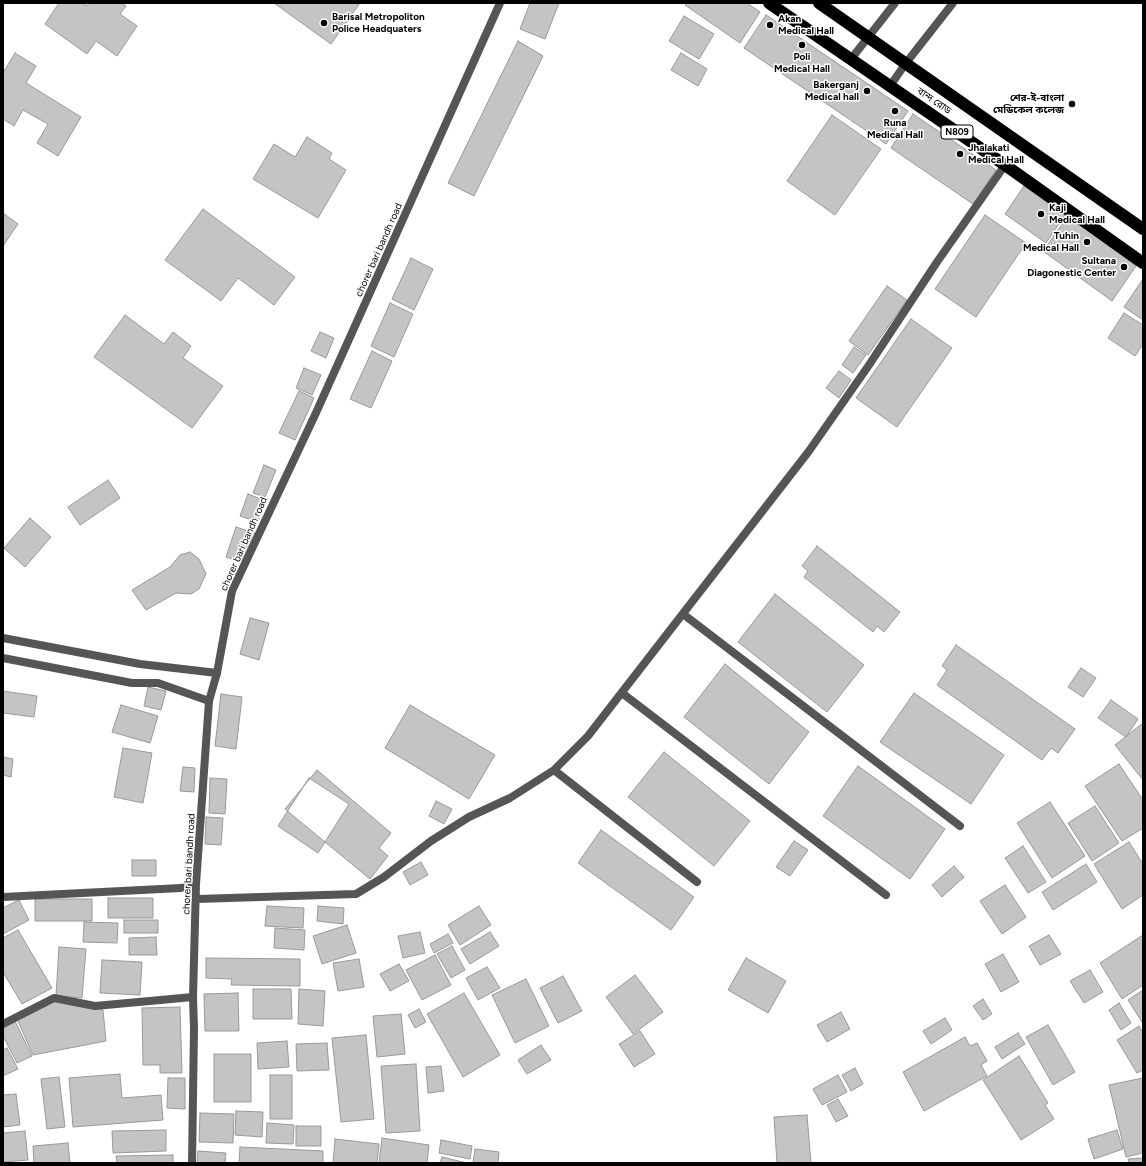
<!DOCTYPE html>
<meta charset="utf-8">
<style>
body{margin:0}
#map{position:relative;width:1146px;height:1166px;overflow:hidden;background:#fff;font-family:Figtree,sans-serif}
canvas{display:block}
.frame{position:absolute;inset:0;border:4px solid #000;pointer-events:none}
</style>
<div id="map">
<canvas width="1146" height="1166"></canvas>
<div class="frame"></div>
</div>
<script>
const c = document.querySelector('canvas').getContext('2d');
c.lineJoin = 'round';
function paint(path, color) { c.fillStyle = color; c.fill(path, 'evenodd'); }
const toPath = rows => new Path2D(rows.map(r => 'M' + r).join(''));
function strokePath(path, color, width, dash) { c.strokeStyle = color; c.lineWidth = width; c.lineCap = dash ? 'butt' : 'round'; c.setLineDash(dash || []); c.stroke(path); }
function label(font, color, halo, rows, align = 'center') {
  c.font = font + ' Figtree,"Noto Sans Bengali",sans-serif'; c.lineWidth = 3; c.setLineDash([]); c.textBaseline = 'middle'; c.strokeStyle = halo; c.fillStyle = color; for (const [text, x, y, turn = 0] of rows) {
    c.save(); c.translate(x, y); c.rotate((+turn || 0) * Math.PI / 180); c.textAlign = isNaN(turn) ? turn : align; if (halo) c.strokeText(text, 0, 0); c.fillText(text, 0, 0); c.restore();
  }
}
const building = toPath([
 [59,3,82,3,87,6,89,3,122,3,126,6,120,14,137,26,117,56,96,41,87,54,45,24,59,3],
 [274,3,360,3,331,44,274,3],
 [530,3,559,3,545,39,520,29,530,3],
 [687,3,747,3,760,12,740,43,685,5,687,3],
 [766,15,908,111,886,144,744,48,766,15],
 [684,16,714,34,699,59,669,41,684,16],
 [518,41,543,56,474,196,448,183,518,41],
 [15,53,36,66,26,83,81,117,58,156,37,143,48,124,23,110,14,126,3,119,3,73,15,53],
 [681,53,707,69,698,86,671,70,681,53],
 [913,114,996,170,973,204,891,148,913,114],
 [832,115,881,149,835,215,787,181,832,115],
 [307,137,332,153,329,159,346,170,318,218,253,179,274,144,295,157,307,137],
 [1024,186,1065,215,1046,243,1005,214,1024,186],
 [203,209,295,277,274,305,238,278,221,301,165,260,203,209],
 [3,213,18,224,3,246,3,213],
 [985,215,1026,243,976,317,935,289,985,215],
 [1068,216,1136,266,1112,301,1043,251,1068,216],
 [411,258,433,269,414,310,392,299,411,258],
 [1143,279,1143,320,1124,307,1143,279],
 [887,286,907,300,868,355,849,341,887,286],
 [390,303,413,314,394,357,371,346,390,303],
 [1124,313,1143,325,1143,344,1135,356,1108,338,1124,313],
 [125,315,164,344,173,332,191,346,183,358,223,386,192,428,94,357,125,315],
 [911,319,952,348,897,427,856,398,911,319],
 [320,332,334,338,326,358,311,351,320,332],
 [854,347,866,355,853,373,842,365,854,347],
 [372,351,392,361,371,408,350,399,372,351],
 [304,368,321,375,312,395,296,388,304,368],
 [839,371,851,380,839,398,826,388,839,371],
 [299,391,314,398,295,440,279,433,299,391],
 [264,465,276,470,265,497,253,493,264,465],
 [108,480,120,498,80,525,68,507,108,480],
 [248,494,266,501,258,522,240,516,248,494],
 [30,518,51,537,25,567,4,548,30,518],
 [236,527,257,534,247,564,226,557,236,527],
 [817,546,900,612,884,632,877,626,873,632,804,577,808,571,802,566,817,546],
 [190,552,199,559,206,574,199,589,191,594,176,593,146,610,132,590,170,567,180,555,190,552],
 [775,594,864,665,827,712,738,642,775,594],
 [250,618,269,623,259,660,240,654,250,618],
 [956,645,1075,729,1058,753,1051,748,1042,760,937,685,947,670,942,666,956,645],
 [725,664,809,732,769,784,684,717,725,664],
 [1081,668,1096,678,1083,697,1068,687,1081,668],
 [148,687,166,691,161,710,144,706,148,687],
 [3,691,37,696,34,717,3,713,3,691],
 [914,693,1004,755,971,804,880,742,914,693],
 [221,694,242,697,236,749,215,746,221,694],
 [1111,700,1138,719,1126,737,1098,718,1111,700],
 [121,705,158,716,150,743,112,732,121,705],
 [410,705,495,755,469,799,385,748,410,705],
 [1143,723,1143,780,1115,745,1143,723],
 [123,748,152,753,143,803,114,797,123,748],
 [664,752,750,821,714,866,628,797,664,752],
 [3,757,13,759,11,777,3,775,3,757],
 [1119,764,1143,800,1143,828,1122,841,1085,786,1119,764],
 [858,766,945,829,910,879,823,816,858,766],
 [183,767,195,768,194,792,180,791,183,767],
 [317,770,391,833,379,848,388,856,370,879,285,809,317,770],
 [210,778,227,779,225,814,209,813,210,778],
 [309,778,349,804,318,853,278,826,309,778],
 [436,801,452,809,444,824,429,816,436,801],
 [1050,802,1085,856,1052,878,1017,823,1050,802],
 [1095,806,1119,843,1092,861,1068,823,1095,806],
 [206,817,223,818,221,845,205,844,206,817],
 [601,830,694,897,671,930,578,863,601,830],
 [794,841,808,850,790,876,776,867,794,841],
 [1129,842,1143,864,1143,895,1122,909,1094,864,1129,842],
 [1023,846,1046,882,1028,893,1005,858,1023,846],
 [132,860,156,860,156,876,132,876,132,860],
 [421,862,428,875,410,885,403,872,421,862],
 [1086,864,1097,882,1053,910,1042,892,1086,864],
 [954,866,964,877,942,897,932,885,954,866],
 [1005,885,1026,917,1002,934,980,901,1005,885],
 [108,898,153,898,153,918,108,918,108,898],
 [35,899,92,899,92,921,35,921,35,899],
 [19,900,29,920,3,934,3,908,19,900],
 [267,906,304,908,303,928,265,926,267,906],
 [318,906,344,908,343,924,317,921,318,906],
 [479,906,491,925,460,945,448,925,479,906],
 [124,920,158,920,158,933,124,933,124,920],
 [84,922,118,923,117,943,83,942,84,922],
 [347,925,356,953,322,964,313,936,347,925],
 [275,928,305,930,304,950,274,948,275,928],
 [18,930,52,988,22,1004,3,972,3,938,18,930],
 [420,932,425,953,403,958,398,936,420,932],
 [490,932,499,946,470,964,461,949,490,932],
 [448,934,453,943,434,953,430,944,448,934],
 [1049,935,1061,954,1040,965,1029,946,1049,935],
 [1143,935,1143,985,1122,999,1100,963,1143,935],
 [156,937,157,955,129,955,129,938,156,937],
 [452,946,465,970,451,978,437,954,452,946],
 [59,947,86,949,82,998,56,996,59,947],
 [1003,954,1019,982,1001,992,985,964,1003,954],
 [435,955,451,985,422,1000,406,970,435,955],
 [206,958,300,959,300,986,231,985,232,979,206,978,206,958],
 [746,958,786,981,768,1013,728,990,746,958],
 [359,959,364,987,338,991,333,963,359,959],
 [102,960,142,962,140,995,100,993,102,960],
 [399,964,409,981,390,991,380,974,399,964],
 [487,967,500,988,478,1000,466,978,487,967],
 [1090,970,1103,992,1084,1003,1070,981,1090,970],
 [635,975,663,1012,633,1034,606,997,635,975],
 [563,976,582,1011,558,1023,540,988,563,976],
 [526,979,549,1026,515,1043,492,995,526,979],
 [253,989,291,989,292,1019,253,1019,253,989],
 [299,989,325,991,323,1026,298,1024,299,989],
 [1143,990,1143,1021,1142,1022,1128,1000,1143,990],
 [238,993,239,1031,205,1031,204,994,238,993],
 [464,993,500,1055,463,1077,427,1014,464,993],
 [983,999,992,1014,983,1020,973,1006,983,999],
 [54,1001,103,1010,106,1041,33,1055,17,1019,54,1001],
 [1119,1003,1131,1023,1121,1030,1109,1010,1119,1003],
 [180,1007,182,1073,160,1073,160,1065,143,1065,142,1008,180,1007],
 [419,1009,426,1022,415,1028,408,1015,419,1009],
 [841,1012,850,1029,827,1042,817,1025,841,1012],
 [401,1014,405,1054,377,1057,373,1016,401,1014],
 [945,1018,952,1030,931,1044,923,1031,945,1018],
 [15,1021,32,1056,17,1063,3,1036,3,1027,15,1021],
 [1048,1025,1075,1072,1053,1085,1026,1037,1048,1025],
 [1139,1026,1143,1033,1143,1070,1137,1073,1117,1040,1139,1026],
 [640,1031,655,1054,634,1067,619,1044,640,1031],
 [1018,1033,1025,1044,1002,1059,995,1047,1018,1033],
 [366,1035,374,1119,341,1122,332,1038,366,1035],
 [965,1037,970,1046,977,1043,987,1061,981,1065,987,1076,924,1111,903,1072,965,1037],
 [287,1041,289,1067,258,1069,257,1043,287,1041],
 [327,1043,329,1070,297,1071,296,1044,327,1043],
 [541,1045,551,1060,527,1074,518,1060,541,1045],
 [7,1048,18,1069,3,1076,3,1050,7,1048],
 [214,1054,251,1054,251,1102,214,1102,214,1054],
 [1019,1056,1048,1103,1045,1105,1054,1119,1021,1140,983,1080,1019,1056],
 [416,1064,420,1131,386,1133,381,1066,416,1064],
 [441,1066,444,1091,428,1093,426,1067,441,1066],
 [855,1068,863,1084,851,1091,842,1075,855,1068],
 [120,1074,122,1098,161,1095,163,1120,73,1127,69,1078,120,1074],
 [270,1075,292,1075,292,1119,270,1119,270,1075],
 [838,1075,847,1092,822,1105,813,1089,838,1075],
 [59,1077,65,1127,47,1129,41,1079,59,1077],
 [168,1078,185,1078,185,1109,167,1108,168,1078],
 [1143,1078,1143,1153,1126,1157,1109,1085,1143,1078],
 [16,1094,20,1125,3,1127,3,1095,16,1094],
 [838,1099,848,1116,836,1122,827,1105,838,1099],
 [236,1111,263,1112,262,1137,235,1135,236,1111],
 [200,1113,234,1114,233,1143,199,1142,200,1113],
 [807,1115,811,1163,777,1163,774,1117,807,1115],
 [267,1123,294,1125,293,1144,266,1143,267,1123],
 [296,1126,321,1126,321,1146,296,1146,296,1126],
 [166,1130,166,1151,113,1153,112,1131,166,1130],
 [1117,1130,1123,1149,1094,1159,1088,1139,1117,1130],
 [25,1131,28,1160,3,1162,3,1133,25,1131],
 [382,1138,429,1145,427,1163,379,1163,382,1138],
 [335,1139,379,1144,377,1163,333,1163,335,1139],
 [441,1140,472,1146,470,1159,439,1153,441,1140],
 [68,1143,70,1163,34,1163,33,1146,68,1143],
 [240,1147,323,1151,323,1163,239,1163,240,1147],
 [475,1149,499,1152,498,1163,473,1163,475,1149],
 [198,1151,226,1153,225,1163,197,1163,198,1151],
 [173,1155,173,1163,117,1163,116,1156,173,1155],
 [442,1157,467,1163,440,1163,442,1157],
 [1143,1158,1143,1163,1129,1163,1128,1159,1143,1158]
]);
const lane = toPath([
 [851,59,895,3],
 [890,86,906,63,953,3],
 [3,638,140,664,217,673]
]);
const street = toPath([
 [683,614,960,826],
 [3,658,132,683,158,683,209,701],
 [622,693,886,895],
 [554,770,697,882],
 [3,897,181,888,196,884],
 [197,899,356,894,384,877,431,841,469,817,510,798,554,770,588,736,809,451,869,365,937,262,1005,165],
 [3,1024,54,998,95,1006,193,997],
 [192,1163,194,1029,193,997,196,884,209,701,217,673,232,591,315,415,500,3]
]);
const highway = toPath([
 [769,3,1005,165,1143,263],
 [819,3,1143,229]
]);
const markers = [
 [324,23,4,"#000"],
 [770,25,4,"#000"],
 [802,45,4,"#000"],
 [867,91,4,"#000"],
 [1072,104,4,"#000"],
 [895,111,4,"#000"],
 [960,154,4,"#000"],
 [1041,214,4,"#000"],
 [1087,242,4,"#000"],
 [1124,267,4,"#000"]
];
const shields = [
 [957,132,32]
];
const shieldNames = [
 ["N809",957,132]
];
const poiNames = [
 ["Barisal Metropoliton",332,17],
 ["Police Headquaters",332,29],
 ["Akan",778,19],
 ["Medical Hall",778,31],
 ["Poli",802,57,"center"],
 ["Medical Hall",802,69,"center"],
 ["Bakerganj",859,85,"right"],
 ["Medical hall",859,97,"right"],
 ["শের-ই-বাংলা",1064,98,"right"],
 ["মেডিকেল কলেজ",1064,110,"right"],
 ["Runa",895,123,"center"],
 ["Medical Hall",895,135,"center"],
 ["Jhalakati",968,148],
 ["Medical Hall",968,160],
 ["Kaji",1049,208],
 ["Medical Hall",1049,220],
 ["Tuhin",1079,236,"right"],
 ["Medical Hall",1079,248,"right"],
 ["Sultana",1116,261,"right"],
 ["Diagonestic Center",1116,273,"right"]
];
const streetNames = [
 ["বান্দ রোড",934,101,34],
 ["chorer bari bandh road",379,250,-66],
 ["chorer bari bandh road",244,544,-66],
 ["chorer bari bandh road",189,864,-87]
];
paint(building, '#c4c4c4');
strokePath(building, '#999', 1);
strokePath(lane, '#555', 8);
strokePath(street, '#555', 8);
strokePath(highway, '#000', 12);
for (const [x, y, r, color] of markers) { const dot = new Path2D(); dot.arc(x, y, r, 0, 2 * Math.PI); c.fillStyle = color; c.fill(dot); strokePath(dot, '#fff', 1.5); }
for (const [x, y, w] of shields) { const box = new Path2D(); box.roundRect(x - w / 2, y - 7, w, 14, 3); c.fillStyle = '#fff'; c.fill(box); strokePath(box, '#000', 1); }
label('bold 9px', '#000', null, shieldNames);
label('bold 10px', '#000', '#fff', poiNames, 'left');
label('10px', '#000', '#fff', streetNames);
</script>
